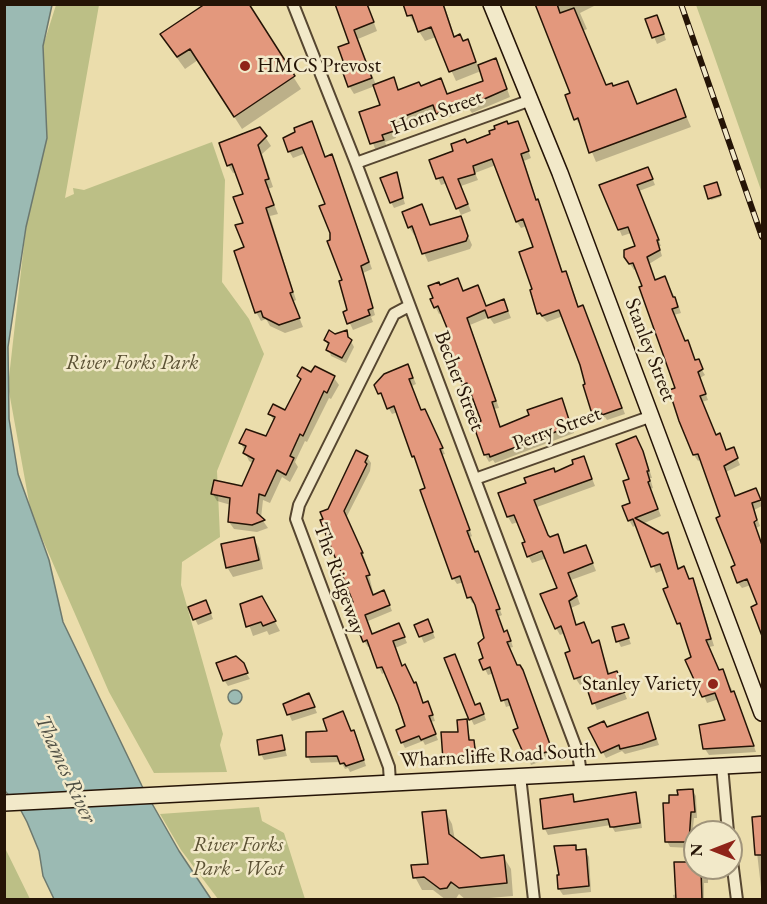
<!DOCTYPE html>
<style>
body{margin:0}
#map{position:relative;width:767px;height:904px;overflow:hidden;background:#ebddac;font-family:"EB Garamond",serif}
canvas{display:block}
.frame{position:absolute;inset:0;border:6px solid #251406;pointer-events:none}
.north{position:absolute;left:683px;top:820px;width:60px;height:60px;box-sizing:border-box;background:#f2e9c9;border:2px solid #a0947b;border-radius:50%;rotate:270deg;font-size:16px;font-weight:700;line-height:24px;text-align:center;color:#251406}
.north::after{content:'';display:block;margin:auto;width:21px;height:27px;background:#8f2418;clip-path:polygon(50% 0,100% 100%,50% 72%,0 100%)}
</style>
<div id="map">
<canvas width="767" height="904"></canvas>
<div class="frame"></div>
<div class="north">N</div>
</div>
<script>
const c = document.querySelector('canvas').getContext('2d');
c.lineJoin = 'round';
function paint(path, color) { c.fillStyle = color; c.fill(path, 'evenodd'); }
const toPath = rows => new Path2D(rows.map(r => 'M' + r).join(''));
function strokePath(path, color, width, dash) { c.strokeStyle = color; c.lineWidth = width; c.lineCap = dash ? 'butt' : 'round'; c.setLineDash(dash || []); c.stroke(path); }
function label(font, color, halo, rows, align = 'center') {
  c.font = font + ' "EB Garamond",serif'; c.lineWidth = 5; c.setLineDash([]); c.textBaseline = 'middle'; c.strokeStyle = halo; c.fillStyle = color; for (const [text, x, y, turn = 0] of rows) {
    c.save(); c.translate(x, y); c.rotate((+turn || 0) * Math.PI / 180); c.textAlign = isNaN(turn) ? turn : align; if (halo) c.strokeText(text, 0, 0); c.fillText(text, 0, 0); c.restore();
  }
}
const green = toPath([
 [56,5,99,5,65,198,74,194,73,188,84,190,212,142,225,180,222,282,249,319,264,354,217,471,220,537,182,562,181,585,223,734,220,745,227,772,154,773,109,692,31,513,8,386,26,227,47,138,43,46],
 [696,5,762,5,762,193,710,44],
 [259,807,262,821,284,833,305,899,218,899,181,850,160,814],
 [4,848,5,848,30,899,5,899]
]);
const water = toPath([
 [5,5,52,5,43,46,47,138,26,227,8,347,9,419,18,474,49,560,63,622,142,786,179,851,211,899,54,899,43,876,39,851,27,822,18,805,5,791,5,5],
 '228 697a7 7 0 1 1 14 0a7 7 0 1 1-14 0Z'
]);
const shadow = toPath([
 [247,4,301,89,242,129,198,60,185,69,169,47],
 [338,4,367,4,377,31,358,39,376,85,393,79,399,91,421,88,447,95,485,82,481,71,456,81,436,37,425,41,402,4,444,4,455,38,463,43,467,41,478,66,499,67,510,97,472,113,469,109,441,120,437,112,393,129,396,138,385,142,387,147,376,151,361,113,382,106,375,86,354,94,349,86,350,44],
 [534,4,598,4,580,13,587,29,583,31,607,87,613,88,628,82,638,105,675,91,691,127,596,162,582,128,576,119,572,94,539,9],
 [647,20,660,22,666,40,657,44],
 [517,122,531,158,524,161,537,202,541,208,563,273,565,272,569,279,579,308,586,313,625,414,607,420,605,417,597,419,594,413,587,385,563,316,547,322,539,313,534,290,534,248,527,226,521,228,517,222,496,165,475,173,478,180,461,186,471,211,461,215,447,183,441,185,431,160],
 [260,129,271,146,262,154,273,187,268,189,278,214,270,216,296,300,293,302,303,327,285,333,270,326,266,319,261,321,256,312,246,248,245,195,237,172,233,173,228,165],
 [297,133,325,158,332,156,335,162,372,269,363,273,375,315,371,317,373,322,353,330,345,313,349,311,344,281,332,241,327,204,306,153,293,158,289,151],
 [396,174,405,204,394,208,391,202],
 [651,175,655,185,639,191,661,246,659,246,662,256,649,264,655,281,665,278,678,304,681,313,674,315,685,343,705,375,700,378,708,400,702,402,716,436,726,451,733,449,740,465,726,472,736,497,759,496,762,506,754,510,760,526,756,528,762,545,762,633,753,608,759,605,751,585,742,588,738,583,733,568,737,566,701,459,698,461,694,455,671,391,677,388,637,268,634,270,630,264,637,247,631,233,622,236,601,186],
 [717,186,721,197,711,200,710,198],
 [426,215,431,226,460,217,472,245,470,249,428,262,416,234,414,235,409,227],
 [457,280,464,293,481,294,487,307,507,308,511,318,494,324,489,317,470,325,499,408,494,409,501,428,561,400,574,433,495,463,493,460,489,462,485,455,483,422,471,389,467,391,463,384,442,313,439,314,432,300,440,287],
 [346,332,354,347,346,363,331,356,326,340],
 [316,368,334,378,339,385,331,399,329,398,307,442,305,441,295,462,298,467,290,482,282,477,270,503,263,500,261,518,268,528,257,532,234,529,229,522,231,505,217,501,213,494,243,488,254,464,249,461,241,443,266,438,274,421,270,414,286,412,301,382,298,376,312,374],
 [411,372,416,384,412,386,421,412,427,417,445,454,442,455,472,536,469,538,480,559,502,615,498,617,504,633,507,632,510,638,513,647,509,648,517,667,526,678,555,756,531,765,512,705,506,707,494,673,488,675,481,661,485,659,485,642,479,623,483,621,475,602,472,603,469,597,464,582,457,584,453,578,427,489,398,412,392,414,376,386],
 [635,438,646,459,652,478,650,478,653,488,650,489,661,516,642,524,663,536,667,534,679,570,696,586,714,646,709,647,719,672,722,671,737,699,756,752,709,755,705,749,727,721,719,699,707,703,704,696,683,629,678,623,664,570,656,573,637,525,633,527,629,520],
 [367,457,371,463,370,471,346,518,365,559,374,596,387,598,392,611,368,621,373,635,402,631,407,643,395,648,402,667,416,684,424,704,431,709,435,721,431,722,438,740,425,745,423,741,405,748,402,742,407,727,386,672,382,674,370,646,368,647,364,641,329,510],
 [584,458,595,486,537,507,549,537,557,536,565,555,589,553,596,571,571,580,580,604,571,608,577,627,584,624,593,644,599,642,610,675,616,672,627,699,597,710,587,683,580,685,576,679,567,654,572,652,565,633,560,635,556,628,559,589,547,558,532,563,529,557,550,550,526,543,518,522,512,524,508,517,500,494,575,465],
 [254,539,259,548,263,569,233,577,227,567],
 [242,605,267,607,280,631,269,635,267,631,253,636],
 [209,608,213,619,198,625,195,619],
 [624,625,631,644,621,647,618,641],
 [416,626,431,627,435,638,424,643],
 [236,657,250,679,228,686,224,680],
 [312,701,317,713,292,721,285,705],
 [483,711,486,720,474,725,471,719],
 [650,720,659,745,625,754,622,751,606,758,590,729,607,729],
 [466,721,471,742,476,747,478,764,448,766,444,760],
 [352,733,357,738,366,766,350,772,348,768,345,769,341,762,311,763,308,757],
 [281,736,287,756,264,760,261,754],
 [692,790,696,796,697,818,694,818,691,848,670,847,667,841,671,804],
 [635,793,638,799,642,828,615,832,611,825,548,835,545,829,541,800,572,796,575,802],
 [445,811,452,824,455,840,481,859,503,856,511,869,513,896,466,900,459,894,455,900,446,900,433,890,422,890,415,877,430,865],
 [762,817,762,896,753,818],
 [575,847,578,851,585,851,589,857,591,892,563,895,559,889,561,876],
 [695,863,695,868,708,869,708,883,704,883,704,900,674,900,673,895,677,894]
]);
const building = toPath([
 [205,4,249,4,295,76,234,117,190,49,177,57,160,34,205,4],
 [335,4,367,4,374,22,354,30,372,78,348,87,343,73,347,72,338,47,349,43,335,4],
 [403,4,443,4,454,37,460,34,463,41,468,39,476,62,449,72,431,27,418,32,412,15,407,16,403,4],
 [535,4,557,4,560,13,574,8,606,85,612,83,613,86,628,81,637,104,676,89,686,117,589,153,578,118,574,120,565,95,570,93,535,4],
 [657,15,664,34,652,38,645,19,657,15],
 [496,58,507,89,466,107,465,103,436,114,433,105,390,122,394,131,382,135,384,140,370,144,359,112,380,105,373,85,394,77,398,90,419,82,421,86,441,78,447,94,483,81,478,65,496,58],
 [312,121,325,157,332,154,369,262,361,266,373,308,368,310,370,315,347,324,343,312,347,310,346,306,339,281,342,280,327,241,330,240,330,233,319,206,325,204,302,147,288,152,283,138,295,132,294,128,312,121],
 [507,121,508,124,518,121,529,151,521,154,536,200,538,199,562,272,566,271,578,307,583,305,622,408,602,415,601,411,592,414,583,385,585,384,580,365,559,310,542,316,540,313,537,314,530,290,532,289,519,252,533,247,523,219,516,222,492,159,473,166,475,174,458,179,468,204,456,209,443,177,436,179,429,160,453,151,451,144,465,139,467,143,490,134,489,131,495,129,494,126,507,121],
 [260,127,267,136,258,145,269,179,265,180,274,205,266,208,293,292,290,293,300,318,279,325,263,317,261,311,255,313,234,251,244,247,235,225,243,223,233,197,243,194,232,164,227,166,219,143,260,127],
 [648,167,653,179,637,185,659,240,657,240,660,250,647,257,655,280,665,276,673,297,675,297,678,307,672,309,685,341,688,340,695,360,699,359,703,369,698,372,706,394,700,396,716,435,720,433,726,450,734,447,738,458,724,466,735,496,756,488,761,500,752,503,757,520,754,522,762,545,762,636,751,607,757,604,747,579,737,583,731,567,735,565,716,518,720,516,698,454,693,455,679,421,669,390,675,388,639,287,642,286,633,263,629,264,624,257,624,250,635,246,628,227,618,230,599,185,648,167],
 [397,172,403,198,390,203,380,178,397,172],
 [717,182,721,195,708,199,704,186,717,182],
 [422,204,430,225,461,216,468,236,466,241,422,254,412,226,408,228,402,212,422,204],
 [458,278,463,291,478,285,486,306,504,299,508,311,488,318,485,310,467,318,496,401,492,402,500,427,529,415,527,410,562,398,571,426,490,457,489,454,484,455,473,424,481,421,467,383,462,385,442,336,448,334,447,328,438,306,434,308,430,299,433,298,428,286,439,282,440,285,458,278],
 [329,330,335,334,347,330,348,337,352,340,342,358,326,350,329,343,324,340,329,330],
 [408,364,413,378,409,379,421,410,425,409,443,448,440,449,470,530,467,531,475,552,478,551,500,609,496,610,504,632,507,630,511,641,507,642,517,665,520,665,523,670,552,750,526,759,513,730,518,728,508,699,501,701,490,667,483,670,479,660,483,658,478,643,484,638,475,605,471,597,467,598,460,576,452,579,420,490,425,488,414,456,412,457,394,406,387,409,381,393,378,394,374,385,384,374,408,364],
 [315,366,335,376,327,393,324,391,303,436,300,434,290,456,294,458,286,475,277,470,265,496,259,494,257,513,265,520,252,525,228,522,230,498,211,494,214,480,242,486,254,459,243,453,246,446,239,443,246,429,266,436,275,417,268,414,273,404,285,410,301,379,297,376,302,367,311,372,315,366],
 [636,436,643,451,649,471,647,471,650,481,648,482,658,509,635,518,663,534,668,532,678,569,684,566,689,579,693,578,711,639,706,640,719,670,723,669,731,692,734,691,754,746,703,749,699,725,725,720,715,693,702,697,685,660,691,657,680,623,677,624,663,589,668,587,660,564,651,567,633,519,628,521,622,506,630,503,623,481,629,479,616,444,636,436],
 [356,450,368,456,365,462,367,464,344,511,363,553,361,553,370,575,366,576,373,595,384,590,390,605,365,615,372,634,399,623,405,637,393,641,402,666,405,664,414,683,416,682,423,703,428,701,433,715,429,716,436,734,421,740,419,736,401,743,396,730,405,726,398,705,382,667,377,668,367,640,363,642,348,604,353,602,345,582,320,520,323,519,320,512,328,509,356,450],
 [584,456,592,479,534,500,548,535,550,537,558,534,564,553,586,545,593,563,568,573,577,596,569,601,576,625,584,622,592,643,599,640,608,674,617,671,625,692,592,704,583,676,574,679,565,653,570,651,561,626,555,629,540,594,557,588,542,551,527,557,522,543,525,542,514,515,507,517,498,493,526,483,524,478,554,468,555,472,573,464,572,460,584,456],
 [254,537,259,560,226,568,221,544,254,537],
 [262,596,276,621,263,626,261,622,246,627,240,604,262,596],
 [206,600,211,613,193,620,188,607,206,600],
 [428,619,433,632,419,637,414,625,428,619],
 [624,624,629,638,616,642,612,627,624,624],
 [455,654,475,705,480,703,484,714,469,720,444,658,455,654],
 [236,656,244,663,248,673,223,681,216,663,236,656],
 [309,693,315,707,287,715,283,704,309,693],
 [343,711,351,731,354,730,364,760,346,766,344,763,340,764,337,756,306,757,306,732,327,731,323,719,343,711],
 [648,712,656,739,642,744,620,749,619,745,601,753,588,728,604,721,607,727,648,712],
 [467,719,469,740,474,740,476,758,443,760,441,732,458,732,457,720,467,719],
 [282,735,285,750,259,755,257,740,282,735],
 [693,789,695,812,691,812,689,842,665,842,663,803,669,803,669,795,678,795,677,790,693,789],
 [636,792,640,823,614,827,610,827,608,819,543,829,540,799,573,794,574,802,636,792],
 [446,810,449,834,481,858,504,855,507,883,459,888,451,882,447,888,440,889,424,877,413,878,411,865,428,864,422,812,446,810],
 [762,816,762,855,755,855,752,817,762,816],
 [576,845,576,850,586,849,589,886,558,889,557,875,559,875,554,846,576,845],
 [674,862,695,862,695,868,701,868,702,900,676,900,674,862]
]);
const minor = toPath([
 [293,4,356,163,578,753,581,774],
 [356,163,531,100],
 [475,479,652,416],
 [722,766,728,832],
 [520,776,534,900],
 [390,782,389,767,296,519,299,505,394,314,409,306],
 [731,853,737,900]
]);
const secondary = toPath([
 [491,4,560,173,762,713],
 [4,803,762,764]
]);
const rail = toPath([
 [681,4,762,237]
]);
const markers = [
 [245,66,6,"#8f2418"],
 [713,684,6,"#8f2418"]
];
const poiNames = [
 ["HMCS Prevost",257,66],
 ["Stanley Variety",701,684,"right"]
];
const streetNames = [
 ["Horn Street",437,113,-20],
 ["Stanley Street",650,350,69],
 ["Becher Street",459,381,69],
 ["Perry Street",557,429,-20],
 ["The Ridgeway",339,579,70],
 ["Wharncliffe Road South",498,756,-3]
];
const parkNames = [
 ["River Forks Park",132,363],
 ["River Forks",238,845],
 ["Park - West",238,869]
];
const waterNames = [
 ["Thames River",65,769,65]
];
paint(green, '#bcbf86');
paint(water, '#9bbab3');
strokePath(water, '#6c786e', 1.5);
paint(shadow, '#0003');
paint(building, '#e3987d');
strokePath(building, '#251406', 1.5);
strokePath(minor, '#564630', 14);
strokePath(secondary, '#251406', 18);
strokePath(minor, '#f2e9c9', 10);
strokePath(secondary, '#f2e9c9', 15);
strokePath(rail, '#251406', 6);
strokePath(rail, '#f2e9c9', 4, [11]);
for (const [x, y, r, color] of markers) { const dot = new Path2D(); dot.arc(x, y, r, 0, 2 * Math.PI); c.fillStyle = color; c.fill(dot); strokePath(dot, '#f2e9c9', 2); }
label('21px', '#251406', '#f2e9c9', poiNames, 'left');
label('21px', '#251406', '#f2e9c9', streetNames);
label('italic 21px', '#5a5033', '#f2e9c9', parkNames);
label('italic 22px', '#4e4e43', '#f2e9c9', waterNames);
</script>
